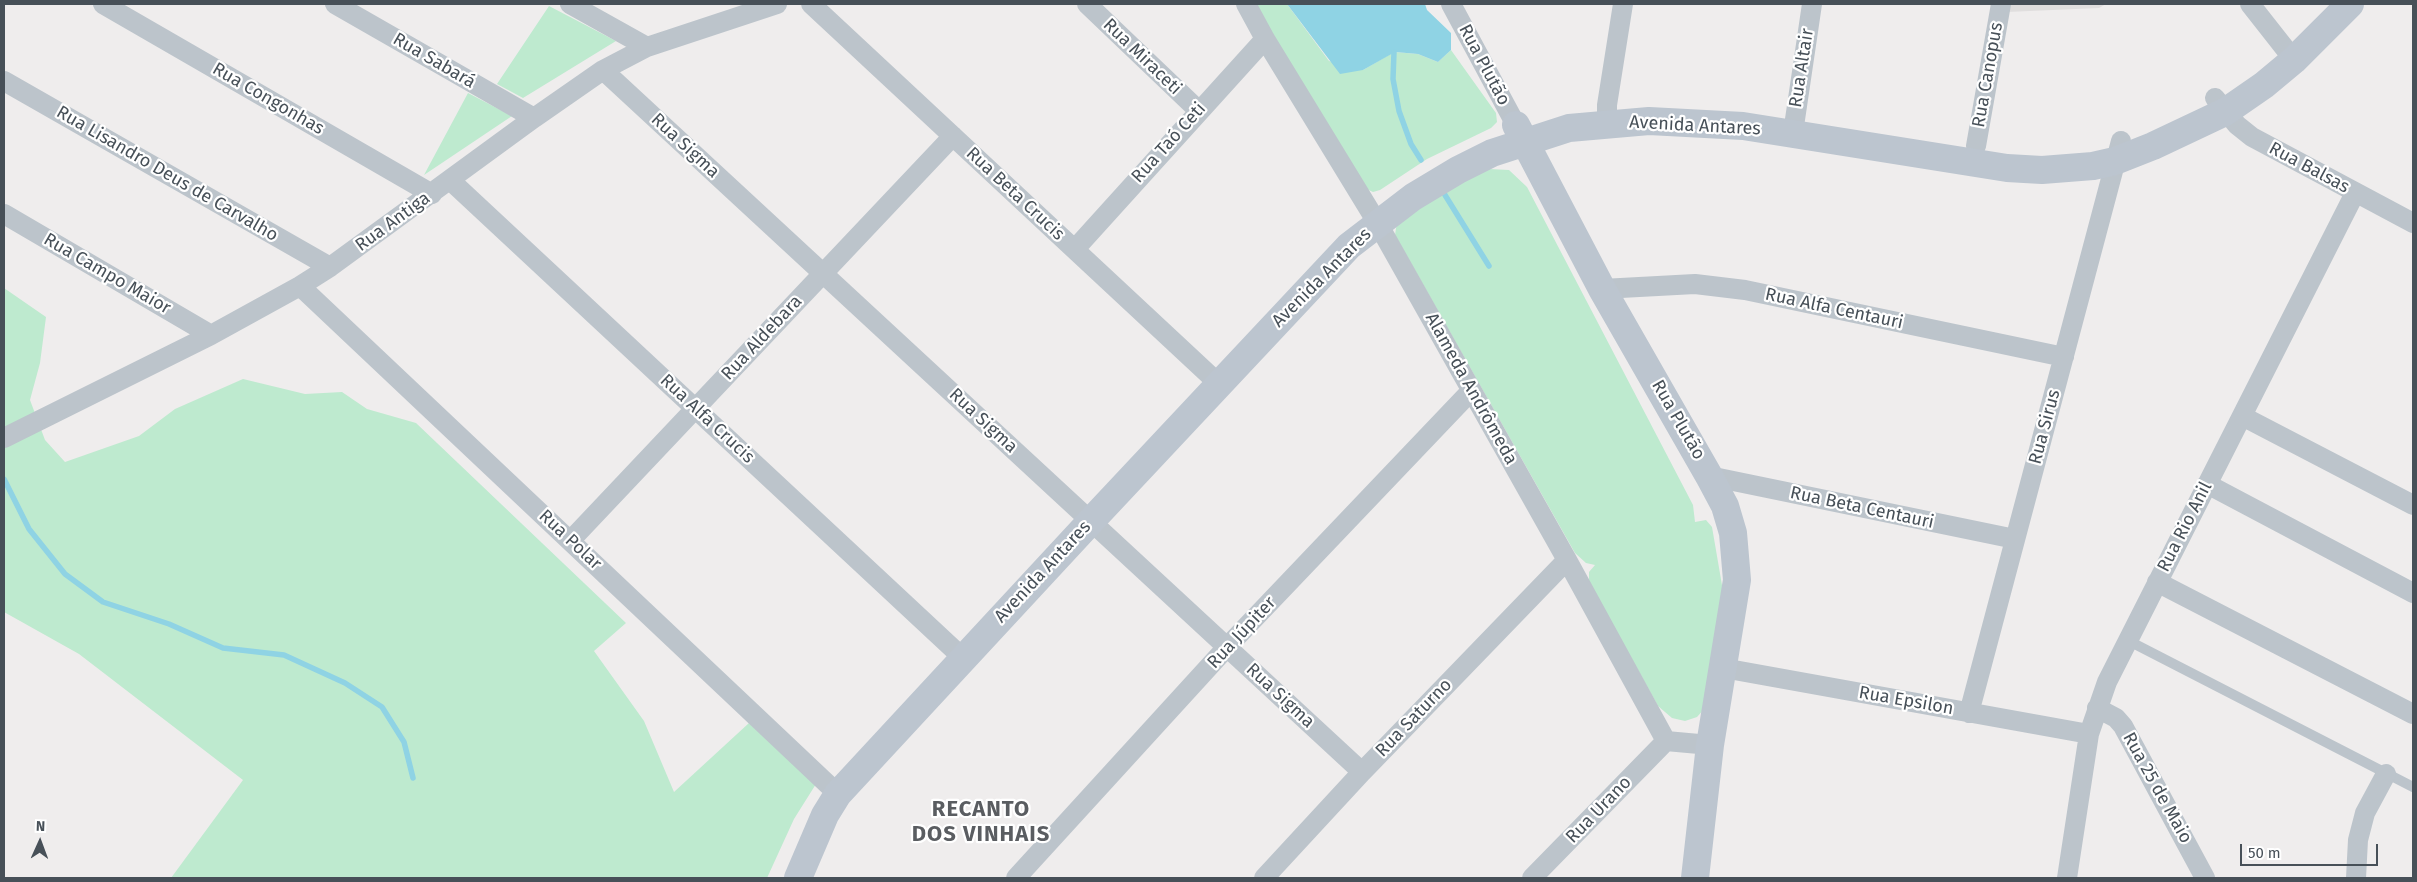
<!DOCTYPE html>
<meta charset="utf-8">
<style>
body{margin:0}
#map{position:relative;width:2417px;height:882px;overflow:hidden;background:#efeded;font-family:"Fira Sans",sans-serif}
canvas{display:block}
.frame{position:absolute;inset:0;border:5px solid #475058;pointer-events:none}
.north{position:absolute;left:15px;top:817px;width:50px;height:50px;-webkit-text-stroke:4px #fff;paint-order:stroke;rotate:2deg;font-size:14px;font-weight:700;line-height:20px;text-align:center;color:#475058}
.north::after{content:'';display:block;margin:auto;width:18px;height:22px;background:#475058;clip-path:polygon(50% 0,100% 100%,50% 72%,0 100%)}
.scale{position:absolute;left:2240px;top:844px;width:138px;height:22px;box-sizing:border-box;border:2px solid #475058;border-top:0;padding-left:6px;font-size:15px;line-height:18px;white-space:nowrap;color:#475058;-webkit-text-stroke:4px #fff;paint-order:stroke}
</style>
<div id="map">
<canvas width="2417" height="882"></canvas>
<div class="frame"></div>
<div class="north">N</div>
<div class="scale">50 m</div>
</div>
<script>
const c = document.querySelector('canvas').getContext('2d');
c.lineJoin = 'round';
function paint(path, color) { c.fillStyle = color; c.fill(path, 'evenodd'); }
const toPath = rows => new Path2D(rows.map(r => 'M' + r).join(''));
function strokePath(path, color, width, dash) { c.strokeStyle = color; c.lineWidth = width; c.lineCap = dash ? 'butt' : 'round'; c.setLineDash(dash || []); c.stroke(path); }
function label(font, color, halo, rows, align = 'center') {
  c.font = font + ' "Fira Sans",sans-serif'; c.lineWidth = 4.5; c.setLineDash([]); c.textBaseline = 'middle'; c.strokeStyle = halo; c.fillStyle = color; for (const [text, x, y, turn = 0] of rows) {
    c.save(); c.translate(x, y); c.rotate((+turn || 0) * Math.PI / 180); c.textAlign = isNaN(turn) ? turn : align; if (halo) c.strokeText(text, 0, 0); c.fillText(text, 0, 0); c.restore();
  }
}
const education = toPath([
 [2009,4,2106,4,2099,8,2007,12]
]);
const green = toPath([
 [1257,4,1287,4,1329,61,1363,70,1394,52,1418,54,1438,62,1451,50,1496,113,1497,122,1491,128,1427,159,1380,190,1373,192,1362,187,1271,36],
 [549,6,616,41,523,98,497,84],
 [468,93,512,116,424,175],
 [1489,169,1509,170,1527,187,1693,505,1695,522,1706,520,1712,527,1723,591,1706,707,1697,717,1685,721,1672,718,1658,706,1589,582,1589,572,1595,565,1586,563,1575,553,1395,235,1397,222,1470,177],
 [4,288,46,317,40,363,30,400,45,440,65,462,139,436,175,409,243,379,305,394,342,392,367,409,416,423,626,623,594,651,644,721,674,792,749,723,816,784,794,819,767,878,171,878,243,780,79,654,4,612]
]);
const water = toPath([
 [1287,4,1425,4,1427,10,1451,33,1451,50,1438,62,1418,54,1395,52,1363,70,1340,74]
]);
const stream = toPath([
 [1394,52,1393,79,1399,111,1411,144,1421,160],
 [1445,195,1489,266],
 [4,479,29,529,65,574,103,602,169,624,223,648,284,655,345,683,382,707,404,742,413,778]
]);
const lane = toPath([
 [2127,640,2413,787]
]);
const street = toPath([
 [103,4,432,194],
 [335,4,534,118],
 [570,4,647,47],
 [811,4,1219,384],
 [1087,4,1198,110],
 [1246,4,1265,39,1378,224,1567,560,1666,741,1710,745],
 [1451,4,1516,125],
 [2250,4,2294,60],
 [603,70,1362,772],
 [4,81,330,267],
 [2215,98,2237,125,2252,137,2413,223],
 [1607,123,1607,105,1623,4],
 [1793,133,1812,4],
 [1976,146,2001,4],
 [451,181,963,658],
 [4,214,211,335],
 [1075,249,1265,39],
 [300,286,838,794],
 [1602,289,1695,284,1745,290,2064,357],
 [2242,416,2413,505],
 [4,438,211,335,300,286,330,267,534,118,603,70,647,47,777,4],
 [1709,476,2015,539],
 [2207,484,2413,593],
 [570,541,953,136],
 [2157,582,2413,714],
 [1723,668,2089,734],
 [2097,708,2116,718,2123,726,2205,878],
 [1969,713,2121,141],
 [1016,878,1227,647,1471,391],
 [1264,878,1362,772,1567,560],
 [1532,878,1666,741],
 [2067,878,2089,734,2107,682,2355,193],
 [2356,878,2358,840,2365,813,2386,774]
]);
const secondary = toPath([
 [1516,125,1602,289,1709,476,1725,506,1733,533,1737,580,1710,745,1695,878],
 [798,878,825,815,838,794,1091,521,1349,246,1413,197,1458,170,1492,153,1569,128,1649,121,1743,126,2007,168,2042,170,2093,166,2115,161,2153,146,2225,112,2264,85,2294,60,2350,4]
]);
const streetNames = [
 ["Rua Miraceti",1142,57,44],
 ["Rua Sabará",434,61,30],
 ["Rua Plutão",1484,65,62],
 ["Rua Altair",1802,68,-81],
 ["Rua Canopus",1988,75,-80],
 ["Rua Congonhas",268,99,30],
 ["Avenida Antares",1695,126,3],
 ["Rua Taó Ceti",1169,143,-48],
 ["Rua Sigma",685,146,43],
 ["Rua Balsas",2309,168,28],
 ["Rua Lisandro Deus de Carvalho",167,174,30],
 ["Rua Beta Crucis",1015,194,43],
 ["Rua Antiga",393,222,-36],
 ["Rua Campo Maior",107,274,30],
 ["Avenida Antares",1322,278,-45],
 ["Rua Alfa Centauri",1834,309,12],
 ["Rua Aldebara",762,338,-47],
 ["Alameda Andrômeda",1471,389,61],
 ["Rua Alfa Crucis",707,419,43],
 ["Rua Plutão",1678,420,60],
 ["Rua Sigma",983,421,43],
 ["Rua Sirus",2045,427,-75],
 ["Rua Beta Centauri",1862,508,12],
 ["Rua Rio Anil",2185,527,-63],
 ["Rua Polar",570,540,43],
 ["Avenida Antares",1043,572,-47],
 ["Rua Júpiter",1242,633,-47],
 ["Rua Sigma",1280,696,43],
 ["Rua Epsilon",1906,701,10],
 ["Rua Saturno",1414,718,-46],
 ["Rua 25 de Maio",2157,788,61],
 ["Rua Urano",1599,810,-46]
];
const districtNames = [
 ["RECANTO",981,810],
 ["DOS VINHAIS",981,835]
];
paint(education, '#e0dede');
paint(green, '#beeacf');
paint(water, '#8fd3e4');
strokePath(stream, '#8fd3e4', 5.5);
strokePath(lane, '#bcc4cb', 10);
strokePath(street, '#bcc4cb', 20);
strokePath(secondary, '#bcc5cf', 28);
label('18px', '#475058', '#fff', streetNames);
c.letterSpacing = '1px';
label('bold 22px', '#5a5d61', '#fff', districtNames);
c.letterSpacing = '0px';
</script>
